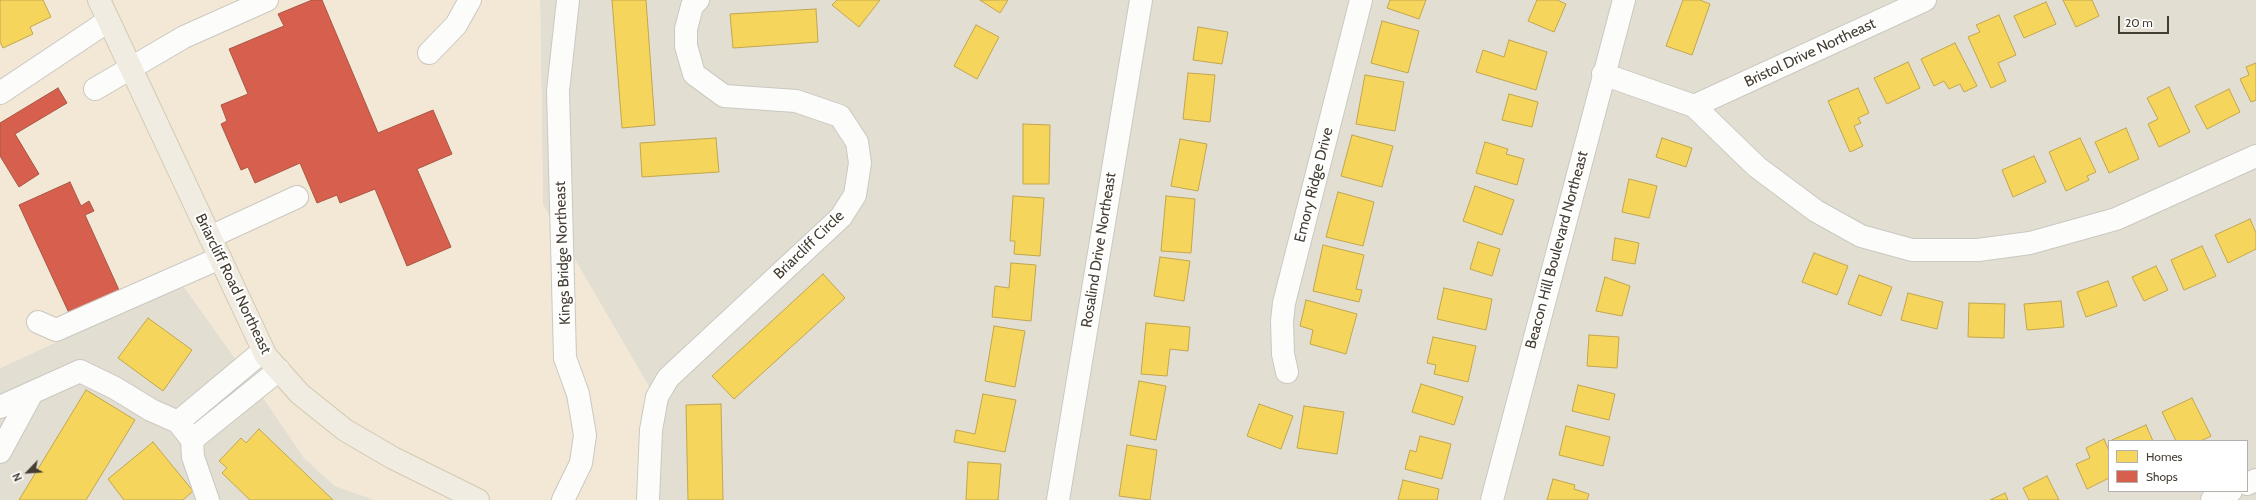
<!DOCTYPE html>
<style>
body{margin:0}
#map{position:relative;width:2256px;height:500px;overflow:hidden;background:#eeece5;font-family:Cabin,sans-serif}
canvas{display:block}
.legend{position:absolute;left:2108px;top:440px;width:140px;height:52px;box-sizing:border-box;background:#fff;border:1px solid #b4b1ad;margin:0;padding:5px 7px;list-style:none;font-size:12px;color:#443d32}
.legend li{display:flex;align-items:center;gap:8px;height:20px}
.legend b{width:20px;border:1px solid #b4b1ad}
.north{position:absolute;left:8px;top:452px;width:40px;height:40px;-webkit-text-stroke:3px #fff;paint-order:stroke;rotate:245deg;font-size:11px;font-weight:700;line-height:16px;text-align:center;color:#443d32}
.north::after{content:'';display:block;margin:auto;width:14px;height:18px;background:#443d32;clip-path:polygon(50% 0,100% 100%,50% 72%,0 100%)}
.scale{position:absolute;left:2118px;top:16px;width:51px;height:18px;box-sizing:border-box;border:2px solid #443d32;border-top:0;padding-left:5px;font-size:12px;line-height:14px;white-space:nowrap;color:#443d32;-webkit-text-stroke:3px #fff;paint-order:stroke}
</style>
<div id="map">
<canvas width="2256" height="500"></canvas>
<ul class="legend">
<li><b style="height:11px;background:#f6d55c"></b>Homes</li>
<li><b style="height:11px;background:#d6604d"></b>Shops</li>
</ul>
<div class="north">N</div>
<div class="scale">20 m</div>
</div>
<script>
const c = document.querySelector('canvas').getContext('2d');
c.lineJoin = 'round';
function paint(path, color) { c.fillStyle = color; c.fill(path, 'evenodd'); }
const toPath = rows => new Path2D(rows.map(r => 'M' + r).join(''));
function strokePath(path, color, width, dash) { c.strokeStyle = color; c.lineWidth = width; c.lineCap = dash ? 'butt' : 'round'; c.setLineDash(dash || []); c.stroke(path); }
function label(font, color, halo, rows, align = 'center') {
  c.font = font + ' Cabin,sans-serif'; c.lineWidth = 4; c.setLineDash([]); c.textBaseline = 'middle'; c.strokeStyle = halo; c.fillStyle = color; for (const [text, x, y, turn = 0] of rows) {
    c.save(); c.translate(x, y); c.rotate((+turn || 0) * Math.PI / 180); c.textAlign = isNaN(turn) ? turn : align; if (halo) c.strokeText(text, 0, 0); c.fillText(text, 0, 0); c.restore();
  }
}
const residential = toPath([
 [540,0,2256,0,2256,500,650,500,655,397,543,205],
 [2109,441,2247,441,2247,491,2109,491],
 [182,284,269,406,304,458,335,486,375,500,0,500,0,368]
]);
const commercial = toPath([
 [0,0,540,0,543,205,655,397,650,500,375,500,335,486,304,458,269,406,182,284,0,368]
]);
const homes = toPath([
 [0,0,43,0,51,17,30,27,33,34,3,48,0,42,0,0],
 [612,0,646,0,655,125,622,128,612,0],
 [837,0,880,0,859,27,832,5,837,0],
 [980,0,1008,0,1000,13,980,0],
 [1390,0,1426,0,1419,19,1387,8,1390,0],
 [1537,0,1557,0,1566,4,1554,32,1528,21,1537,0],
 [1683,0,1700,0,1710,4,1692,55,1666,46,1683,0],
 [2063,0,2092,0,2099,16,2076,27,2063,0],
 [2046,2,2056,24,2024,38,2014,16,2046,2],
 [816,9,818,42,733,48,730,14,816,9],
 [1999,15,2016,55,1998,63,2006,81,1991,88,1968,37,1980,32,1976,25,1999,15],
 [1382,21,1419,31,1408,73,1371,63,1382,21],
 [976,25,999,37,977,79,954,66,976,25],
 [1198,27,1228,32,1222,64,1193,60,1198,27],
 [1509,40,1547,52,1536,90,1476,72,1483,50,1504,57,1509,40],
 [1955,43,1977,86,1964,92,1960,84,1949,89,1944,81,1934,86,1921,59,1955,43],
 [1908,62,1920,88,1887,104,1874,78,1908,62],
 [2256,63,2256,100,2251,102,2240,79,2249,75,2246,67,2256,63],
 [1188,73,1215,75,1210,122,1183,119,1188,73],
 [1365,75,1404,82,1395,131,1356,124,1365,75],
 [2169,87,2190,132,2159,147,2148,124,2158,119,2147,98,2169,87],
 [1858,88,1869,113,1858,118,1861,123,1854,126,1863,146,1850,152,1828,101,1858,88],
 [2229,89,2240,112,2207,129,2195,106,2229,89],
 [1509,94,1538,102,1532,127,1502,120,1509,94],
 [1023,124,1050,125,1049,184,1023,184,1023,124],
 [2126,128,2139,159,2109,173,2095,142,2126,128],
 [1352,135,1393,146,1382,187,1341,176,1352,135],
 [716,138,719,172,642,177,640,143,716,138],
 [1662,138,1692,148,1686,167,1656,157,1662,138],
 [2080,138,2096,172,2087,176,2089,180,2066,191,2049,152,2080,138],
 [1180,139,1207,144,1198,191,1171,186,1180,139],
 [1485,142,1508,149,1506,154,1524,159,1517,185,1476,173,1485,142],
 [2034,156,2046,182,2013,197,2002,170,2034,156],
 [1629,179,1657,186,1649,218,1622,212,1629,179],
 [1475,186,1514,200,1502,235,1463,221,1475,186],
 [1338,192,1374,202,1363,246,1326,237,1338,192],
 [1013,196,1044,198,1040,256,1014,254,1015,241,1010,241,1013,196],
 [1166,196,1195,199,1191,253,1161,251,1166,196],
 [2250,219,2256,233,2256,249,2228,263,2215,235,2250,219],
 [1615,238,1639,243,1635,264,1612,260,1615,238],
 [1478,242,1500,249,1492,276,1470,269,1478,242],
 [1323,245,1364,255,1356,289,1362,290,1359,302,1313,291,1323,245],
 [2202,246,2216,276,2184,290,2171,260,2202,246],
 [1814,253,1848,266,1837,295,1802,282,1814,253],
 [1160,257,1190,261,1184,301,1154,296,1160,257],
 [1011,263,1036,265,1031,321,992,317,995,286,1009,288,1011,263],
 [2156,266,2168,290,2144,301,2132,277,2156,266],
 [823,274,845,298,734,399,712,376,823,274],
 [1859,275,1892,287,1881,316,1848,304,1859,275],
 [1605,277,1630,286,1622,316,1596,311,1605,277],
 [2108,281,2117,306,2086,317,2077,292,2108,281],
 [1444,288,1492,299,1486,330,1437,319,1444,288],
 [1908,293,1943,302,1937,329,1901,320,1908,293],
 [1306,300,1357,314,1346,354,1310,344,1313,330,1300,326,1306,300],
 [2061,301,2064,327,2027,330,2024,304,2061,301],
 [1969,303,2005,304,2004,338,1968,337,1969,303],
 [148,318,192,350,163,391,118,358,148,318],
 [1146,323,1190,327,1188,351,1170,349,1167,376,1141,374,1146,323],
 [994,326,1025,331,1015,387,985,381,994,326],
 [1589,335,1619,337,1617,368,1587,366,1589,335],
 [1433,337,1476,346,1468,382,1434,374,1436,365,1427,363,1433,337],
 [1139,381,1166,386,1156,440,1130,435,1139,381],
 [1421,384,1463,397,1454,425,1412,412,1421,384],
 [1578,385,1615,394,1609,420,1572,411,1578,385],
 [86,390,135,420,86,500,19,500,86,390],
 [983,394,1016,400,1005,452,954,442,956,430,975,434,983,394],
 [2192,398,2211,436,2201,441,2176,441,2162,412,2192,398],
 [721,404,723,500,688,500,686,405,721,404],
 [1259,404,1293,416,1281,449,1247,436,1259,404],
 [1304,406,1344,412,1337,454,1297,448,1304,406],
 [2146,425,2153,441,2113,441,2112,440,2146,425],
 [1566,426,1610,437,1603,466,1559,455,1566,426],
 [259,429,333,500,250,500,222,473,227,468,219,461,241,438,246,443,259,429],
 [1420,436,1451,444,1442,479,1405,469,1410,450,1416,452,1420,436],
 [2104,439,2109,451,2109,478,2087,489,2076,464,2090,458,2086,448,2104,439],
 [153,442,193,491,183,500,124,500,108,479,153,442],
 [1127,445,1157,450,1150,500,1119,496,1127,445],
 [968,462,1001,464,998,500,966,500,968,462],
 [2047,476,2059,500,2029,500,2023,488,2047,476],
 [1553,479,1575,485,1574,489,1589,494,1587,500,1547,500,1553,479],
 [1403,480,1439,489,1437,500,1398,500,1403,480],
 [2005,493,2008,500,1990,500,2005,493]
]);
const shops = toPath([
 [312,0,322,0,378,133,433,110,452,154,417,169,451,247,407,266,375,189,340,203,337,195,317,203,300,163,255,183,248,167,241,170,221,124,227,121,221,105,248,94,229,49,284,26,278,14,312,0],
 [58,88,67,103,15,134,39,174,19,187,0,156,0,123,58,88],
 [70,182,81,206,89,201,94,211,85,215,119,290,69,313,19,205,70,182]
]);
const minor = toPath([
 [429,53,456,25,470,0],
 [1603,74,1694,106,1757,167,1816,211,1861,236,1912,250,1978,250,2030,243,2116,219,2256,156],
 [95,89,184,37,267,0],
 [0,93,108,21],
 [1694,106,1925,0],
 [210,237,297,197],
 [38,322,56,330,220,258],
 [1287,372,1283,354,1282,321,1284,303,1361,0],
 [0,407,80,371,115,388,151,410,178,422,192,440,193,457,208,500],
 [178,422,263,351],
 [192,440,279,370],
 [0,452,32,393],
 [2247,484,2256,480],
 [563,500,581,463,585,435,578,394,565,358,558,91,568,0],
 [648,500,651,430,657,397,668,378,841,217,855,195,860,163,857,142,840,116,796,101,724,96,694,74,686,46,686,29,692,6,698,0],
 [1058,500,1141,0],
 [1492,500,1624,0],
 [2212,500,2231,491]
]);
const major = toPath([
 [99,0,266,356,300,394,345,430,393,458,478,500]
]);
const streetNames = [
 ["Bristol Drive Northeast",1810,53,-25],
 ["Emory Ridge Drive",1314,185,-76],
 ["Briarcliff Circle",809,245,-44],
 ["Rosalind Drive Northeast",1099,250,-81],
 ["Beacon Hill Boulevard Northeast",1557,250,-75],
 ["Kings Bridge Northeast",563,253,-92],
 ["Briarcliff Road Northeast",233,284,64]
];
paint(residential, '#e3ded2');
paint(commercial, '#f3e8d6');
paint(homes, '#f6d55c');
strokePath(homes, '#c1a74f', 1);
paint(shops, '#d6604d');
strokePath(shops, '#aa5645', 1);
strokePath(minor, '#cac8c1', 24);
strokePath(major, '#d2c9b1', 24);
strokePath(minor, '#fcfcfb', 22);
strokePath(major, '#f0ece1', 22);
label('15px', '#443d32', '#fff', streetNames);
</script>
